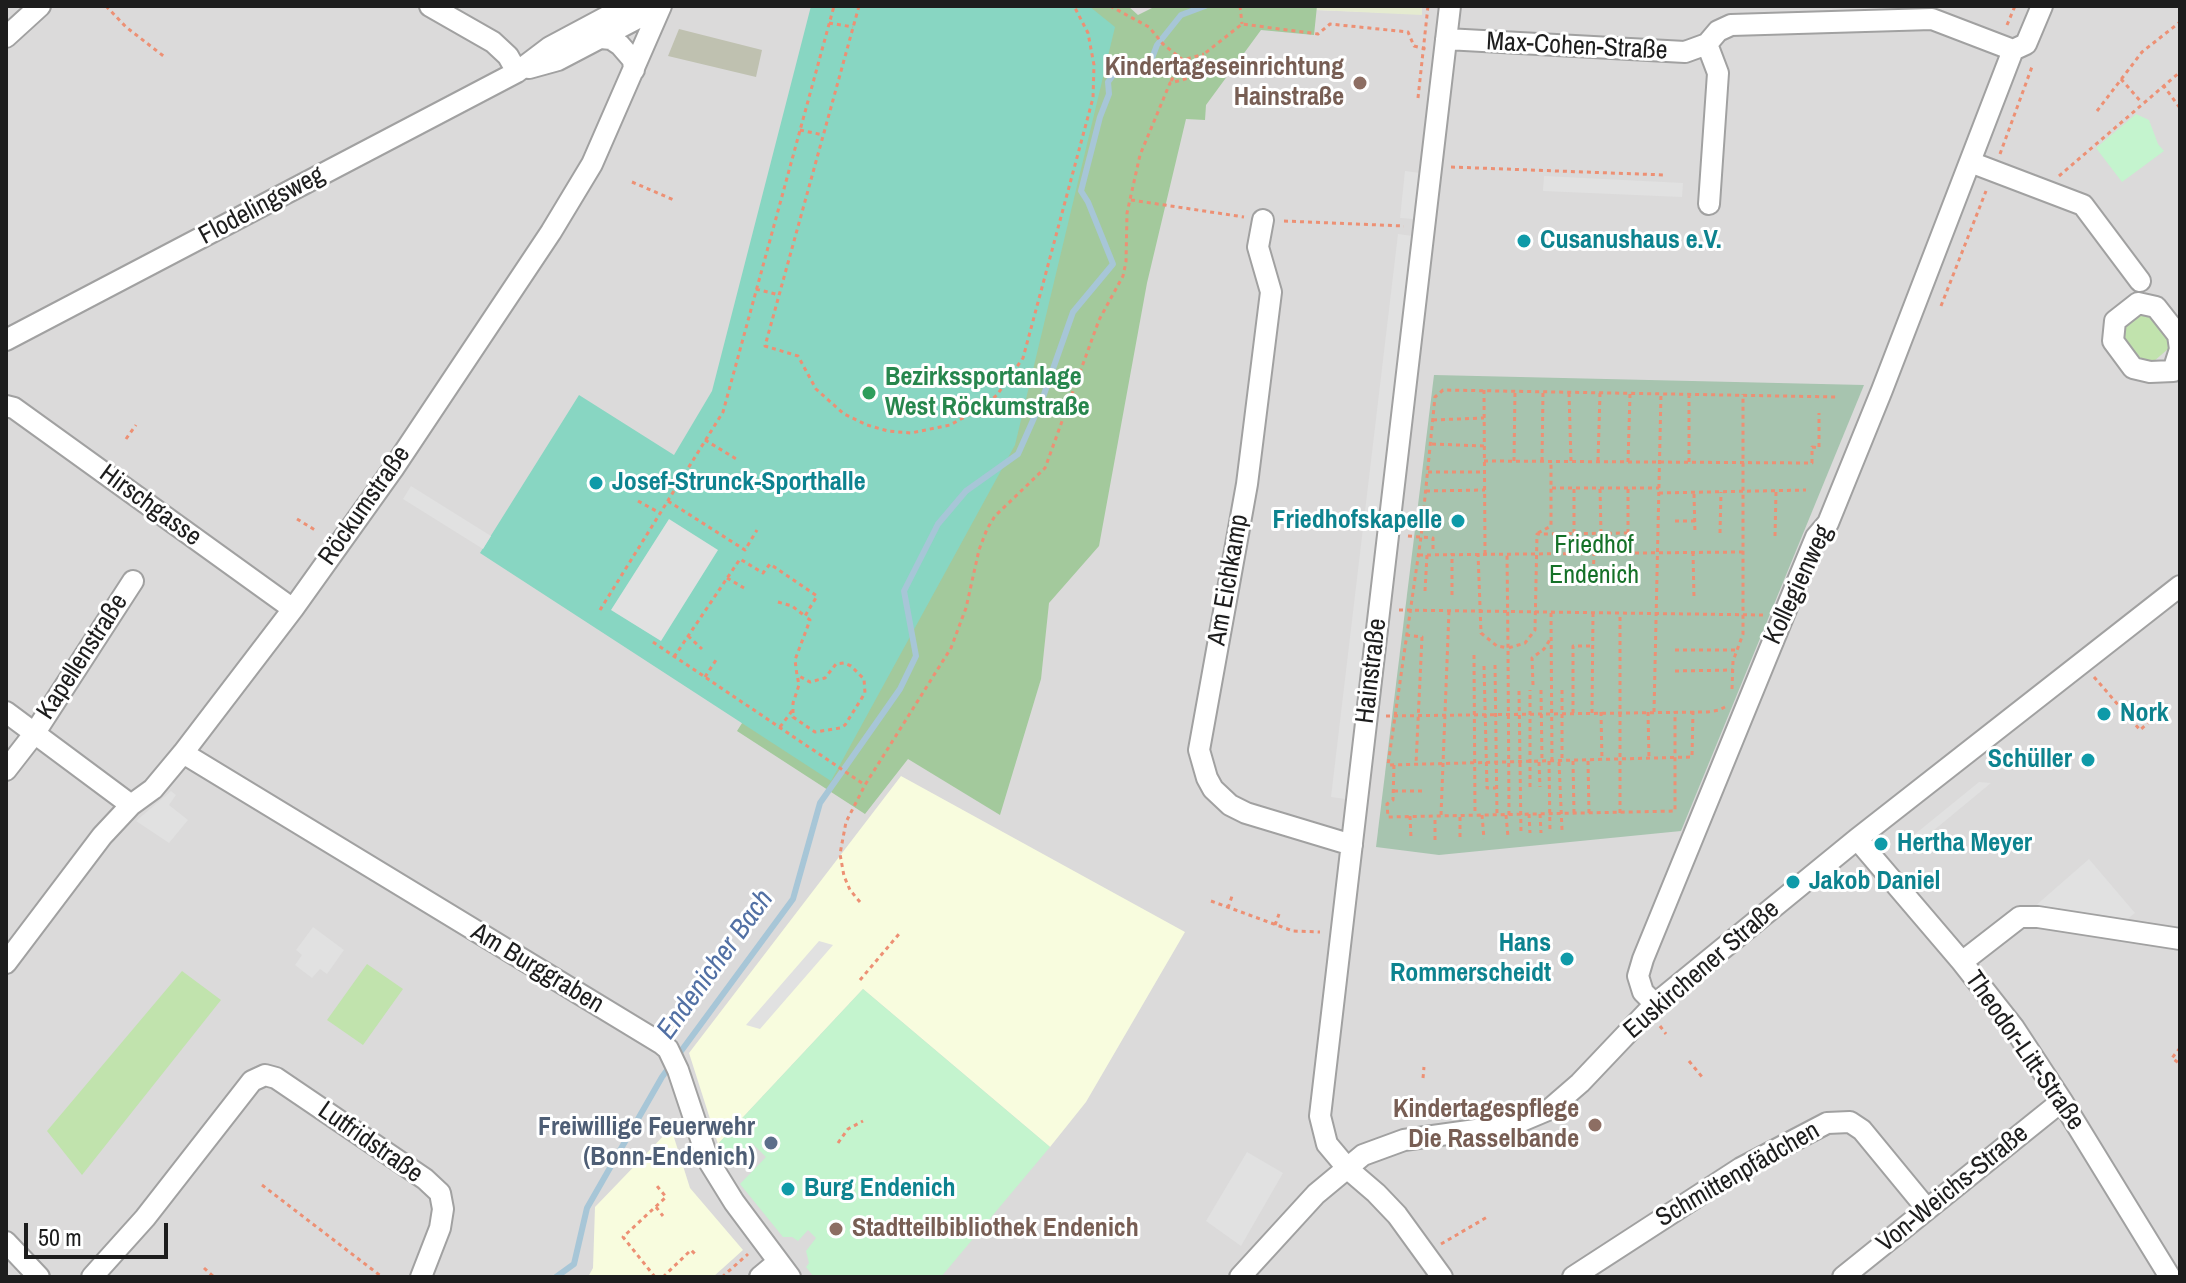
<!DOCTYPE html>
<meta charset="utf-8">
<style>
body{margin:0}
#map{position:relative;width:2186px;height:1283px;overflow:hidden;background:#edebe4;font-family:"Archivo Narrow",sans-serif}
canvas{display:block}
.frame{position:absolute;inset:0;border:8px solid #1d1d1d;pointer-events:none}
.scale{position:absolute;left:24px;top:1223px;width:144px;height:36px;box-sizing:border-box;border:4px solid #1d1d1d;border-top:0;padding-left:10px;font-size:24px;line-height:28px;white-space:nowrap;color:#1d1d1d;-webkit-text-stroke:6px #fff;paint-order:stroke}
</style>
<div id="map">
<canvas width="2186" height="1283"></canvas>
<div class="frame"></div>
<div class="scale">50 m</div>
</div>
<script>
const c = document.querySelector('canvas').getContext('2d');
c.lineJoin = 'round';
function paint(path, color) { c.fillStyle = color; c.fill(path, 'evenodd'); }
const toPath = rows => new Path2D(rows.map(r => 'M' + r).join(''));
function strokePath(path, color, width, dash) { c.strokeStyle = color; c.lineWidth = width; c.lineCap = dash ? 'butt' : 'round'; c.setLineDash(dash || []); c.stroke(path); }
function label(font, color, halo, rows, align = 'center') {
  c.font = font + ' "Archivo Narrow",sans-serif'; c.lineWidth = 6; c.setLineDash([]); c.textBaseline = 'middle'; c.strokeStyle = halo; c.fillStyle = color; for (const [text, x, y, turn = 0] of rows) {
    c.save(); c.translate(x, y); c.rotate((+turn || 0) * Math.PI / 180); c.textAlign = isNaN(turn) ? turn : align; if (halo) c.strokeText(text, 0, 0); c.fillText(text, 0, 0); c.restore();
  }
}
const residential = toPath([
 [6,6,1316,6,1316,10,1422,14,1422,6,2180,6,2180,1277,6,1277]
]);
const education = toPath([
 [901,776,1185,932,1086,1102,1050,1147,863,989,718,1144,689,1053],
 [671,1128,690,1188,743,1250,713,1277,588,1277,593,1268,595,1207]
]);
const construction = toPath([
 [679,29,762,50,756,77,668,56]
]);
const farmland = toPath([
 [1317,6,1422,6,1422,15,1316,10]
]);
const grass = toPath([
 [2134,312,2148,312,2169,339,2168,349,2153,362,2141,364,2119,339,2119,324],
 [367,964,403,989,363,1045,327,1020],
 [182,971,221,1000,82,1175,47,1131]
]);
const forest = toPath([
 [1083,6,1128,6,1138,15,1156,6,1317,6,1314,35,1261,30,1206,105,1205,120,1186,119,1147,283,1099,546,1049,603,1041,679,1000,815,908,759,865,814,737,731,753,706]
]);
const cemetery = toPath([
 [1434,375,1864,385,1681,831,1439,855,1376,847]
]);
const park = toPath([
 [2136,114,2149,120,2158,144,2164,151,2122,182,2096,148],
 [863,989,1050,1147,941,1277,814,1277,806,1267,809,1263,806,1251,816,1238,808,1230,798,1241,792,1237,783,1237,740,1184,766,1157,752,1143,728,1164,718,1144]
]);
const pitch = toPath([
 [811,6,1089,6,1115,27,1015,445,831,781,480,553,579,395,674,455,712,391]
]);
const parking = toPath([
 [1405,171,1420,173,1415,219,1400,218],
 [1544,176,1683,183,1682,197,1543,191],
 [1398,234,1412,236,1346,799,1331,797],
 [411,486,491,536,483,549,403,499],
 [669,519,718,550,661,641,611,610],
 [1979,782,1991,783,1916,845,1904,843],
 [171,791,176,795,169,805,188,820,169,843,136,821],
 [2089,859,2135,913,2125,921,2034,907],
 [313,927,344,950,327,974,320,969,312,978,295,965,302,955,296,950],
 [819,941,833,945,760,1029,746,1025],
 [1247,1152,1283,1173,1241,1246,1206,1221]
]);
const stream = toPath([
 [556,1277,574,1264,587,1208,662,1077,793,899,820,803,900,689,916,656,904,591,938,524,966,491,1018,454,1042,400,1073,312,1113,264,1088,202,1081,191,1100,117,1109,94,1108,82,1119,67,1136,73,1149,66,1157,45,1181,15,1205,6]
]);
const path = toPath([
 [106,6,126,27,166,58],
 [859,6,765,346,798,356,816,389,844,414,867,425,888,431,911,433,950,425,983,407,997,395,1023,358,1093,98,1094,65,1088,33,1074,6],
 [1110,6,1149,27,1163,44,1183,60,1204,54],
 [1240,6,1242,24],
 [829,23,853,27],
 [2007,25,2015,6],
 [2121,79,2142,103],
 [1171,81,1183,60],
 [2163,85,2180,108],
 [1418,98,1428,6],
 [2097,111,2142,52,2180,22],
 [800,130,823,135],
 [2000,154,2033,64],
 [1451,167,1665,175],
 [2059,176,2180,72],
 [632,182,674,200],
 [1131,200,1244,217],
 [1284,221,1404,226],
 [756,289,779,295],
 [1941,306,1986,191],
 [1484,390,1485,553],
 [1569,393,1571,461],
 [1433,420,1484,418],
 [126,439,136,425],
 [705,440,738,460],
 [1432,444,1484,446],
 [1484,461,1812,463,1812,447,1819,448,1819,413],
 [1514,461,1515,390],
 [1542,461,1543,391],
 [1598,461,1600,393],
 [1628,462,1630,394],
 [1689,462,1689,394],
 [1428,472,1484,472],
 [1552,488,1659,488],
 [1574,489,1574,534],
 [1600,489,1601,533],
 [1628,489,1628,533],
 [1426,491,1485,490],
 [1659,493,1806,490],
 [1694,494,1695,534],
 [638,501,660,513],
 [668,501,745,550,757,530],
 [297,519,315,530],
 [1675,521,1695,521],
 [1538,533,1551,526,1551,461],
 [1720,533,1721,492],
 [1408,536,1433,538,1433,553],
 [1775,536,1776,491],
 [1693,552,1694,598],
 [1478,553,1481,633,1497,646,1508,648,1507,553],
 [1419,555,1743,552],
 [727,578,744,588],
 [1548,583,1593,583,1594,553],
 [1593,583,1640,582],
 [1425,591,1427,555],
 [1452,595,1452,553],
 [778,602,792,606,805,616],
 [600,610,723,412,834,6],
 [1399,610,1763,615],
 [1551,613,1552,761],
 [1406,635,1422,637,1416,764],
 [688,636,702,649],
 [653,642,865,785],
 [1675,650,1737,650],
 [1474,655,1475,815],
 [674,657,740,559,763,573,770,564,817,596,805,616,810,620,795,660,797,675,799,685,793,703,793,717,815,732,840,728,845,725,865,693,864,679,851,666,844,663,836,664,825,678,810,682,797,675],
 [1495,665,1497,815],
 [1484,666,1487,788,1496,788],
 [1675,671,1733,670],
 [705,677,716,660],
 [2094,677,2140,730,2169,704],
 [1533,685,1532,658,1544,649,1551,638],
 [1732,689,1733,661,1743,634,1743,394],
 [1541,690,1542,761],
 [1562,690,1562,761],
 [1519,691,1521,834],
 [1693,711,1692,757,1388,765,1421,537,1435,397,1443,390,1837,397],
 [1601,712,1602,760],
 [1648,712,1649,759],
 [1654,712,1661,393],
 [1573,713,1573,646,1593,646],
 [1592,713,1593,613],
 [1386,716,1708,712,1719,710,1725,707],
 [780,727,792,711],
 [1549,761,1550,832],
 [1573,761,1574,813],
 [1588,761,1589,813],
 [1539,762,1540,787],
 [1559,762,1562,830],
 [1394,765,1393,800,1387,804,1388,817,1675,811,1675,711],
 [1530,787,1530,690],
 [1394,791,1423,791],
 [1620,813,1620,613],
 [1529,814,1530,833],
 [1540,814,1541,833],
 [1441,815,1449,611],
 [1482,815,1484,839],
 [1506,815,1508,837],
 [1509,815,1508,648,1525,643,1535,630,1537,534,1628,533,1628,552],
 [1410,816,1411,838],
 [1460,817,1460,837],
 [1435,840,1435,816],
 [1211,901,1293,931,1320,932],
 [860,902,850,890,844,876,840,854,846,822,865,785,951,648,966,608,979,550,987,529,995,516,1045,468,1099,320,1123,276,1126,262,1127,213,1140,155,1170,83,1197,76,1204,54,1242,24,1318,34,1330,24,1408,32,1414,46,1426,49],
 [1228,908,1232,896],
 [1275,925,1279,914],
 [860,980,899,934],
 [1660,1026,1666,1034],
 [2180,1048,2172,1058,2180,1064],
 [1689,1061,1703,1078],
 [1423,1078,1424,1067],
 [1419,1119,1420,1107],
 [838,1143,848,1129,863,1121],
 [262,1185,382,1277],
 [656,1207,663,1216],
 [1441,1244,1489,1216],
 [204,1268,214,1277],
 [655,1277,623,1237,666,1197,657,1186],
 [663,1277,691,1250,697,1256],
 [722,1277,748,1254]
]);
const minor = toPath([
 [430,6,493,42,508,56,517,72],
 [6,37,40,6],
 [601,38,611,39,620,45,633,60,634,70],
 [1446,39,1685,52,1707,44,1718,31,1731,25,1932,19,2013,50],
 [1707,44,1718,73,1709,204],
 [529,68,558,60,642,16,652,6],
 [1970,162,2083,205,2140,281],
 [1263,220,1258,247,1271,292,1247,484,1199,750,1207,778,1213,789,1230,805,1246,813,1352,845],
 [2138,303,2156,307,2178,335,2180,349,2173,371,2150,372,2133,368,2113,341,2115,321,2138,303],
 [6,340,517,72,550,47,627,6],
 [6,406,14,408,293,609],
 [6,712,131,805],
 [183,753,662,1044,668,1049,678,1070,708,1160,734,1202,790,1277],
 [6,770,34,734,133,581],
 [1857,839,1962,962,2014,1028,2062,1101,2170,1277],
 [1962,962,2020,917,2038,917,2180,939],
 [6,963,102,836,131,805,153,789,183,753,293,609,393,469,551,232,592,164,661,6],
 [1655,1004,1643,992,1638,976,1643,959,1799,578,1816,537,1828,523,1882,390,2013,50,2026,44,2042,6],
 [6,1242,39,1277],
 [92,1277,145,1218,252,1081,265,1075,276,1078,425,1179,440,1193,443,1209,440,1228,421,1277],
 [760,1277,778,1262],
 [1240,1277,1316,1194,1363,1155,1404,1140,1512,1125,1550,1109,1580,1083,1655,1004,1857,839,2180,586],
 [1442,1277,1397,1215,1376,1193,1348,1169,1327,1144,1320,1116,1450,6],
 [1573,1277,1741,1168,1827,1123,1850,1122,1862,1130,1927,1209],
 [1843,1277,2062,1101]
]);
const markers = [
 [1360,83,8,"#8d6e63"],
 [1524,241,8,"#0f9aa8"],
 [869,393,8,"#2e9e5b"],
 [596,483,8,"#0f9aa8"],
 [1458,521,8,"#0f9aa8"],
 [2104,714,8,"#0f9aa8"],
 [2088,760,8,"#0f9aa8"],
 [1881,844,8,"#0f9aa8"],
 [1793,882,8,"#0f9aa8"],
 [1567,959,8,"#0f9aa8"],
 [1595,1125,8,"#8d6e63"],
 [771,1143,8,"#5c6f8a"],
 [788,1189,8,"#0f9aa8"],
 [836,1229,8,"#8d6e63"]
];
const streetNames = [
 ["Max-Cohen-Straße",1577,47,3],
 ["Flodelingsweg",262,206,-28],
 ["Hirschgasse",150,506,36],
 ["Röckumstraße",365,506,-55],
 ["Am Eichkamp",1229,580,-80],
 ["Kollegienweg",1799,585,-65],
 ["Kapellenstraße",83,657,-57],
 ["Hainstraße",1372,671,-83],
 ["Am Burggraben",537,969,31],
 ["Euskirchener Straße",1702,970,-41],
 ["Theodor-Litt-Straße",2024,1051,55],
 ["Lutfridstraße",370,1143,35],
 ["Schmittenpfädchen",1738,1175,-30],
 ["Von-Weichs-Straße",1953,1189,-39]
];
const educationNames = [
 ["Kindertageseinrichtung",1344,68],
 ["Hainstraße",1344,98],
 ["Kindertagespflege",1579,1110],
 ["Die Rasselbande",1579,1140],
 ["Stadtteilbibliothek Endenich",852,1229,"left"]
];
const cultureNames = [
 ["Cusanushaus e.V.",1540,241],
 ["Josef-Strunck-Sporthalle",612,483],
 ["Friedhofskapelle",1442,521,"right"],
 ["Nork",2120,714],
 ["Schüller",2072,760,"right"],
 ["Hertha Meyer",1897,844],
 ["Jakob Daniel",1809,882],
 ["Hans",1551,944,"right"],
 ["Rommerscheidt",1551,974,"right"],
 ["Burg Endenich",804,1189]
];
const leisureNames = [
 ["Bezirkssportanlage",885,378],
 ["West Röckumstraße",885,408]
];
const parkNames = [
 ["Friedhof",1594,546],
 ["Endenich",1594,576]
];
const serviceNames = [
 ["Freiwillige Feuerwehr",755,1128],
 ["(Bonn-Endenich)",755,1158]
];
const waterNames = [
 ["Endenicher Bach",716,965,-54]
];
paint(residential, '#dbdada');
paint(education, '#f8fcde');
paint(construction, '#bfc1b0');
paint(farmland, '#e5ebd0');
paint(grass, '#c1e3ad');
paint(forest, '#a3c99c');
paint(cemetery, '#a7c4af');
paint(park, '#c4f4ce');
paint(pitch, '#88d6c2');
paint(parking, '#e1e1e1');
strokePath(stream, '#a7c6d7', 6);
strokePath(minor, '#a1a1a1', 24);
strokePath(path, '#ed9074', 3, [4, 4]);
strokePath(minor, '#fff', 20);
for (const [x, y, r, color] of markers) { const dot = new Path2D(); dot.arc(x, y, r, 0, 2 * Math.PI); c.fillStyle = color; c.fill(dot); strokePath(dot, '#fff', 3); }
label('26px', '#1d1d1d', '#fff', streetNames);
label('bold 26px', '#785e54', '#fff', educationNames, 'right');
label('bold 26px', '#0d838f', '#fff', cultureNames, 'left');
label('bold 26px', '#27864d', '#fff', leisureNames, 'left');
label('26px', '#157128', '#fff', parkNames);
label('bold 26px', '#4e5e75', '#fff', serviceNames, 'right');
label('italic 28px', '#5270a4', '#fff', waterNames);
</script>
